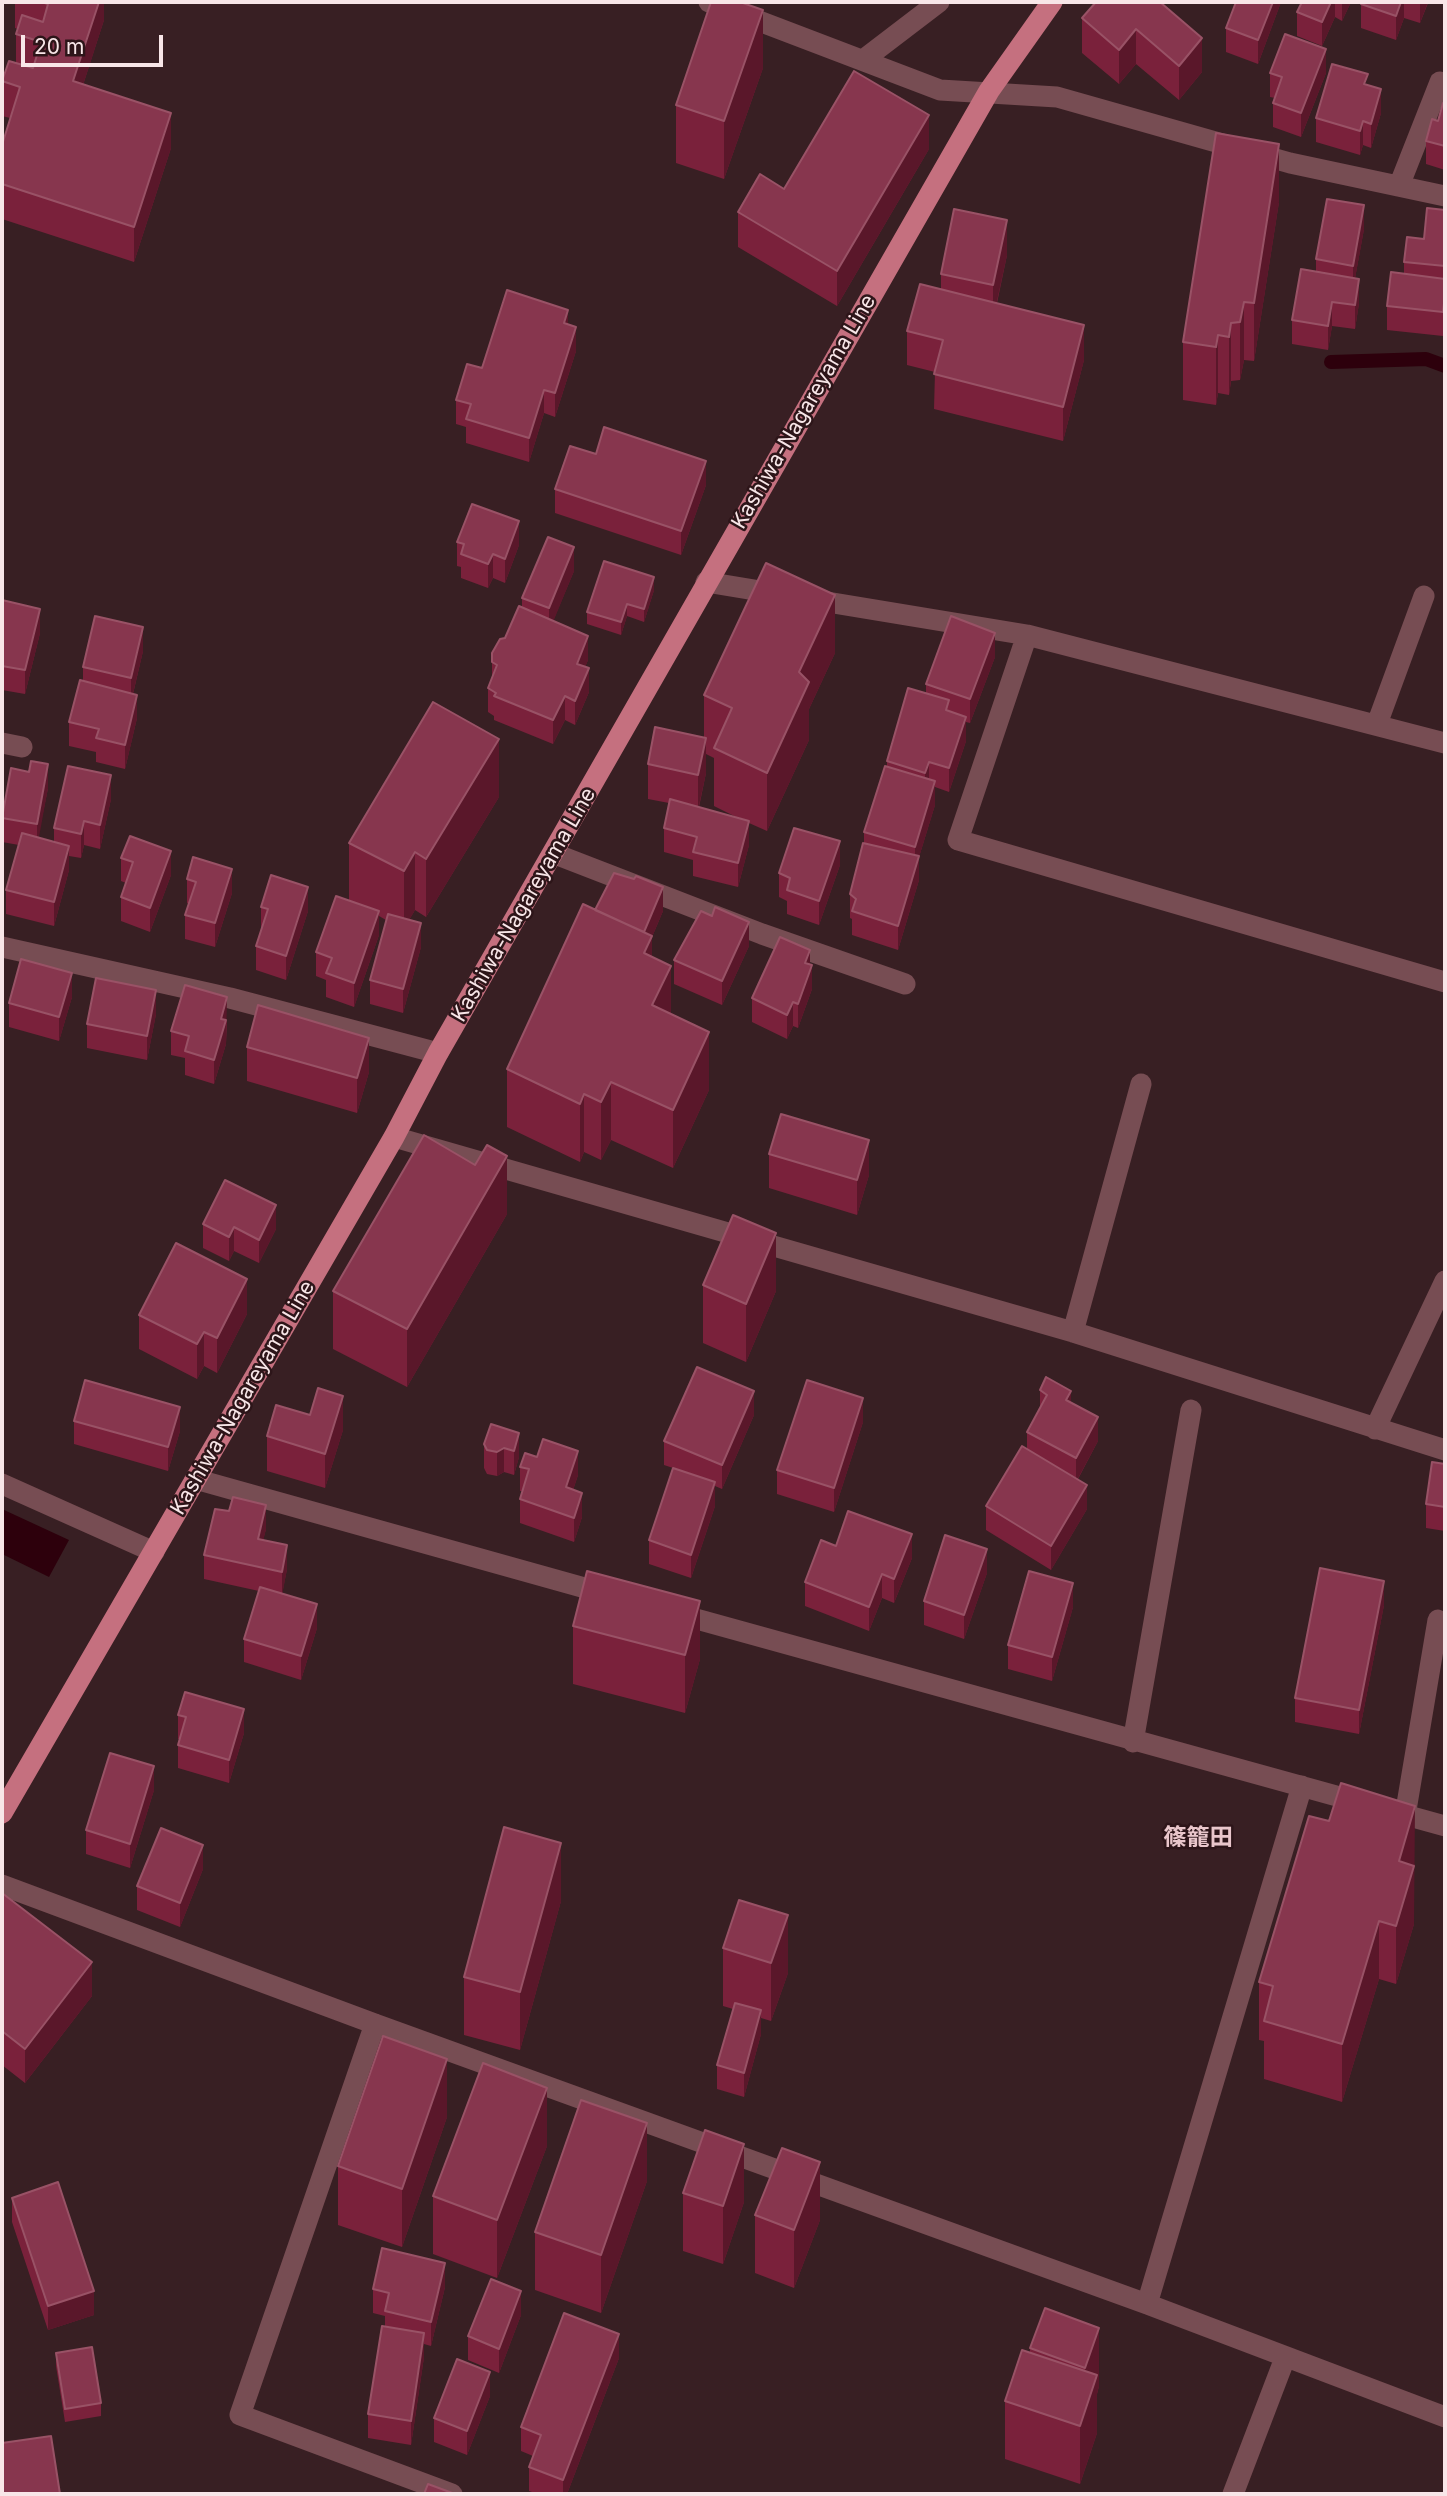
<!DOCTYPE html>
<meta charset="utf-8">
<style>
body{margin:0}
#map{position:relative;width:1447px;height:2496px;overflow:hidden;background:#381f23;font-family:Inter,sans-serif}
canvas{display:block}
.frame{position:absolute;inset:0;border:4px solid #f8e6e8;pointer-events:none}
.scale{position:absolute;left:21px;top:35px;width:142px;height:32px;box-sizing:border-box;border:4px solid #f8e6e8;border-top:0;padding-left:9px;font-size:21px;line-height:24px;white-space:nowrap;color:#f8e6e8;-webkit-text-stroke:5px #2d1519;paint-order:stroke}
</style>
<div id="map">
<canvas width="1447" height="2496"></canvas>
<div class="frame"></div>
<div class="scale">20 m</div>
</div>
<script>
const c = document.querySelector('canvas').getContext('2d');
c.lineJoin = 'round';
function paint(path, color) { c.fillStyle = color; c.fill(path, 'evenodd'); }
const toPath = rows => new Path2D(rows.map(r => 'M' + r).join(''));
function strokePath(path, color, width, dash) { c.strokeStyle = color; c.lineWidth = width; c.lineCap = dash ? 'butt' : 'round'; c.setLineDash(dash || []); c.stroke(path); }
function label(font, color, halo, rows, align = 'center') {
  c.font = font + ' Inter,"Noto Sans JP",sans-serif'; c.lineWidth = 5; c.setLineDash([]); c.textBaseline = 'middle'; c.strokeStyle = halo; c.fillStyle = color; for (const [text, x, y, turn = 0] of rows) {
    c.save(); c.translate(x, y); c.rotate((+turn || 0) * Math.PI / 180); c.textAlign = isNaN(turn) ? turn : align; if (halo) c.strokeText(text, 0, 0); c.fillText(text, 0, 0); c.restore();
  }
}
const water = toPath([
 [2,1509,69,1540,49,1577,2,1554]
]);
const stream = toPath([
 [1331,362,1426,359,1445,366]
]);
const minor = toPath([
 [709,2,940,90,1057,97,1290,163,1445,196],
 [863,60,939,2],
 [1399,186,1440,82],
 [706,582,1027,635,1445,743],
 [1027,635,958,840,1445,982],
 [1377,724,1424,596],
 [2,743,22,747],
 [555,854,762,934,905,984],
 [2,947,230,998,438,1053],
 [394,1137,1073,1332,1445,1450],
 [1073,1332,1141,1084],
 [1375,1429,1445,1281],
 [195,1479,610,1595],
 [2,1484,154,1552],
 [671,1612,1445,1826],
 [1133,1742,1191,1410],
 [1405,1816,1438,1620],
 [2,1885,375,2024,1147,2304,1445,2417],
 [375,2024,240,2415,452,2494],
 [1147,2304,1302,1786],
 [1233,2494,1285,2358]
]);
const major = toPath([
 [2,1813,394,1137,438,1053,989,91,1052,2]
]);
const wall = toPath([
 [15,2,104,2,104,20,83,85,171,148,134,262,2,219,2,145,10,118,2,116,2,81,16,63,16,34,18,29,15,28],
 [1096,2,1202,72,1179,100,1136,64,1119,84,1082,53,1082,18],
 [1236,2,1281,2,1258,64,1226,52,1226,28],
 [1302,2,1351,2,1342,21,1335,17,1322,46,1297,36,1297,12],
 [1361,2,1428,2,1428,3,1420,23,1404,18,1396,40,1361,28],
 [763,68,724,179,676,163,676,105],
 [1270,73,1326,73,1301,137,1273,127,1273,103,1275,98,1270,97],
 [1368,85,1381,113,1371,148,1363,145,1360,155,1316,142,1316,118],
 [1445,103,1445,170,1426,164,1426,141,1438,121],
 [929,149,837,306,738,247,738,212,784,189],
 [1279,202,1254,361,1244,360,1240,380,1231,381,1229,395,1218,393,1216,405,1183,400,1183,342],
 [1445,210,1445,319,1443,336,1387,330,1387,306,1404,273,1404,262,1424,239],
 [1364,229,1355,278,1359,303,1355,329,1332,326,1328,350,1292,344,1292,320,1316,272,1316,259],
 [1007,255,997,303,1084,360,1063,441,934,409,935,372,907,365,907,331,941,290,941,274],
 [568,325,576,351,555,417,544,413,529,462,466,443,466,427,456,424,456,400,482,368],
 [706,485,681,555,555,513,555,489],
 [457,542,519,545,505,583,493,578,488,588,461,578,461,567,457,566],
 [574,571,553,621,588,660,585,667,589,692,575,725,565,720,553,744,494,720,494,716,488,712,488,688,492,679,492,653,505,638,522,608,522,598],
 [654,590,644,622,627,616,621,635,587,624,587,612],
 [2,600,40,633,25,694,2,690],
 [143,651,133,694,137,718,125,769,96,762,96,752,69,746,69,722,83,681,83,667],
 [835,653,809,709,809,740,767,831,749,823,749,845,738,887,693,876,693,860,664,852,664,828,669,803,648,799,648,764,704,738,704,695],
 [706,754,714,758,714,806,740,819,699,807,706,773],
 [995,657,970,723,966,722,966,741,949,792,935,787,935,805,919,857,919,880,898,950,852,935,852,919,850,918,850,894,864,843,864,832,887,767,887,761,926,693,926,684],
 [48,788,38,838,54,842,54,828,111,799,100,849,84,845,81,858,69,856,69,870,54,926,6,914,6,890,19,845,2,842,2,816],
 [499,797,426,917,415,910,409,920,421,947,403,1013,370,1004,370,980,386,920,379,916,379,935,354,1007,326,997,326,980,316,976,316,952,349,901,349,843],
 [121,858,171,875,150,932,121,921,121,897,126,883,121,881],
 [840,865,819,925,787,914,787,901,779,897,779,873],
 [187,879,232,893,215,947,185,939,185,915,189,904,187,903],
 [261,907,308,911,286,980,256,970,256,946,261,930],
 [595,910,663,911,652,937,652,957,671,1014,709,1090,673,1168,611,1140,601,1160,584,1152,580,1162,507,1127,507,1069],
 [749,946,722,1005,674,984,674,960],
 [810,965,812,989,798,1028,793,1026,787,1039,752,1022,752,998],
 [72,997,59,1041,9,1027,9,1003],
 [156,1014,147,1060,87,1048,87,1024],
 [227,1021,226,1044,214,1084,185,1075,185,1058,171,1055,171,1031],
 [247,1047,369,1072,357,1113,247,1081],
 [769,1154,869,1175,857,1215,769,1188],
 [507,1214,407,1387,333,1349,333,1291],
 [203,1224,276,1229,259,1263,234,1251,229,1261,203,1248],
 [703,1285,776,1291,746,1362,703,1343],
 [247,1314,217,1373,204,1366,197,1379,139,1349,139,1315],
 [1040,1390,1071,1403,1098,1441,1078,1479,1087,1509,1051,1570,986,1530,986,1506,1027,1448,1027,1432,1040,1409],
 [310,1415,343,1430,325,1488,267,1471,267,1436],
 [754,1415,722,1489,715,1486,715,1506,691,1578,649,1564,649,1540,673,1468,664,1465,664,1441],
 [74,1421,180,1431,168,1471,74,1444],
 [863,1422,834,1512,777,1494,777,1470],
 [491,1424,519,1457,514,1475,504,1472,497,1476,487,1474,484,1468,484,1444],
 [1445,1464,1445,1531,1426,1528,1426,1504],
 [520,1467,578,1475,573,1490,582,1517,574,1542,520,1523,520,1499,522,1491,520,1491],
 [266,1529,263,1540,287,1569,282,1594,317,1628,301,1680,244,1662,244,1639,259,1591,204,1579,204,1555],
 [836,1546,912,1558,894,1603,882,1598,869,1631,805,1606,805,1582],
 [987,1573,964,1639,924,1625,924,1601],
 [1384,1605,1359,1734,1295,1722,1295,1698],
 [1073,1607,1052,1681,1008,1669,1008,1645],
 [573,1626,700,1659,685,1713,573,1684],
 [178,1715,244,1733,229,1783,178,1768,178,1745,179,1739,178,1739],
 [154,1790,130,1868,86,1854,86,1830],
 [1415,1864,1414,1868,1414,1924,1396,1984,1379,1979,1342,2102,1264,2079,1264,2041,1259,2040,1259,1982],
 [203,1869,180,1927,137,1910,137,1886],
 [2,1893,92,1996,25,2083,2,2065],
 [739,1900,788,1973,771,2021,761,2018,761,2034,744,2097,717,2089,717,2065,733,2009,723,2006,723,1948],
 [561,1901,520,2050,464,2035,464,1977],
 [447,2117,402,2247,338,2225,338,2166],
 [547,2146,497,2278,433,2254,433,2196],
 [647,2181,601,2313,535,2290,535,2232],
 [683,2193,744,2202,723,2264,683,2251],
 [12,2198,94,2315,48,2330,12,2222],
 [755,2215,820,2220,794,2288,755,2273],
 [445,2287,431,2346,424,2344,424,2357,411,2445,368,2438,368,2414,385,2327,385,2316,373,2313,373,2289],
 [521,2315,499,2373,468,2360,468,2336],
 [1099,2328,1099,2386,1097,2394,1097,2433,1080,2484,1005,2459,1005,2401,1030,2353,1030,2348],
 [56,2353,101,2403,101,2416,65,2422,56,2366],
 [619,2358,567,2494,538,2494,529,2491,529,2467,533,2456,521,2451,521,2427],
 [490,2396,467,2455,434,2442,434,2418]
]);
const shadedWall = toPath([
 [99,2,104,2,104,20,73,116,73,81],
 [1273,2,1281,2,1258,64,1258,40],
 [1331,2,1335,2,1335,17,1322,46,1322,22],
 [1342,2,1351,2,1342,21],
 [1401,2,1404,2,1404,18,1396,40,1396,16],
 [1420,2,1428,2,1420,23],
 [763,10,763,68,724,179,724,121],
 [1136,29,1136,64,1119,84,1119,50],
 [1202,38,1202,72,1179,100,1179,66],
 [1326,49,1326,73,1301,137,1301,113],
 [1381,89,1381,113,1371,148,1371,124],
 [171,113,171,148,134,262,134,227],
 [929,115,929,149,837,306,837,271],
 [1363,121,1363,145,1360,155,1360,131],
 [1279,144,1279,202,1254,361,1254,303],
 [1364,205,1364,229,1353,290,1353,266],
 [1007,220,1007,255,993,319,993,285],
 [1359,279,1359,303,1355,329,1355,305],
 [1445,295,1445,319,1443,336,1443,312],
 [1244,302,1244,360,1240,380,1240,322],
 [1332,302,1332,326,1328,350,1328,326],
 [568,310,568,334,564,323],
 [1231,323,1231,381,1229,395,1229,337],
 [1084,325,1084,360,1063,441,1063,407],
 [576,327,576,351,555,417,555,393],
 [1218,335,1218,393,1216,405,1216,347],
 [544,390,544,413,529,462,529,438],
 [706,461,706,485,681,555,681,531],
 [519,521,519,545,505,583,505,559],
 [574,547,574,571,549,632,549,608],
 [493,554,493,578,488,588,488,564],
 [654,577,654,590,644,622,644,609],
 [835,595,835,653,809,709,809,740,767,831,767,773,799,672],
 [627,604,627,616,621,635,621,622],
 [40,609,40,633,25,694,25,670],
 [143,627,143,651,131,702,131,678],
 [995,633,995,657,970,723,970,699],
 [588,636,588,660,577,688,577,664],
 [589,668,589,692,575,725,575,701],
 [137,695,137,718,125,769,125,745],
 [565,696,565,720,553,744,553,720],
 [966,717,966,741,949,792,949,768],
 [706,738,706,773,698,810,698,775],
 [499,739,499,797,426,917,426,859],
 [929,762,929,786,925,797,925,773],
 [48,764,48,788,37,848,37,824],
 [111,775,111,799,100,849,100,825],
 [935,781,935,805,919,857,919,880,898,950,898,926,915,870,915,847],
 [84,821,84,845,81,858,81,834],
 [749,821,749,845,738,887,738,863],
 [840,841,840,865,819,925,819,901],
 [69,846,69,870,54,926,54,902],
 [171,851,171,875,150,932,150,908],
 [415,852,415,910,404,929,404,871],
 [232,869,232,893,215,947,215,923],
 [308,887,308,911,286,980,286,956],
 [663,887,663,911,652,937,652,994,639,945],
 [379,911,379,935,354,1007,354,983],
 [749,922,749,946,722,1005,722,981],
 [421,923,421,947,403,1013,403,989],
 [810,950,810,971,812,965,812,989,798,1028,798,1004,805,963],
 [671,966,671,1024,652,1005],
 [72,973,72,997,59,1041,59,1017],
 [156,990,156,1014,147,1060,147,1036],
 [227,997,226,1044,214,1084,214,1060,221,1019],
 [793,1002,793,1026,787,1039,787,1015],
 [709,1032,709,1090,673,1168,673,1110],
 [369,1038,369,1072,357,1113,357,1078],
 [611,1082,611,1140,601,1160,601,1102],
 [584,1094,584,1152,580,1162,580,1104],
 [869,1140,869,1175,857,1215,857,1180],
 [507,1156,507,1214,407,1387,407,1329],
 [276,1205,276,1229,259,1263,259,1240],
 [234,1227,234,1251,229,1261,229,1237],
 [776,1233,776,1291,746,1362,746,1304],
 [247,1279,247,1314,217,1373,217,1338],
 [204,1332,204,1366,197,1379,197,1344],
 [754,1391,754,1415,722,1489,722,1465],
 [1071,1391,1071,1414,1066,1400],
 [343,1396,343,1430,325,1488,325,1454],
 [863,1398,863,1422,834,1512,834,1488],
 [180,1407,180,1431,168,1471,168,1447],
 [1098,1417,1098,1441,1076,1482,1076,1458],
 [519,1433,519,1457,514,1475,514,1451],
 [504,1448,504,1472,497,1476,497,1452],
 [578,1451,578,1475,566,1511,566,1487],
 [715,1482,715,1506,691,1578,691,1555],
 [1087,1485,1087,1509,1051,1570,1051,1546],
 [582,1493,582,1517,574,1542,574,1518],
 [266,1505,266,1529,258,1563,258,1539],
 [912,1534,912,1558,894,1603,894,1579],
 [287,1545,287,1569,282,1596,282,1572],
 [987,1549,987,1573,964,1639,964,1615],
 [882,1574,882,1598,869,1631,869,1607],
 [1384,1581,1384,1605,1359,1734,1359,1710],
 [1073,1583,1073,1607,1052,1681,1052,1657],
 [700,1601,700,1659,685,1713,685,1655],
 [317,1604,317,1628,301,1680,301,1656],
 [244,1709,244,1733,229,1783,229,1760],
 [154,1766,154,1790,130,1868,130,1844],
 [1415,1806,1414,1924,1396,1984,1396,1926,1399,1861],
 [561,1843,561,1901,520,2050,520,1992],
 [203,1845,203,1869,180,1927,180,1903],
 [788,1915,788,1973,771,2021,771,1963],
 [1379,1921,1379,1979,1342,2102,1342,2044],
 [92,1962,92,1996,25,2083,25,2049],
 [761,2010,761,2034,744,2097,744,2073],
 [447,2059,447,2117,402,2247,402,2189],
 [547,2088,547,2146,497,2278,497,2220],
 [647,2123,647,2181,601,2313,601,2255],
 [744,2144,744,2202,723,2264,723,2206],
 [820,2162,820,2220,794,2288,794,2230],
 [445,2263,445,2287,431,2346,431,2322],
 [94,2291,94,2315,48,2330,48,2306],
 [521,2291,521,2315,499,2373,499,2349],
 [1099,2328,1099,2386,1097,2394,1097,2433,1080,2484,1080,2426,1085,2409,1085,2368],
 [424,2333,424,2357,411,2445,411,2421],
 [619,2334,619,2358,567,2494,563,2494,563,2480],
 [490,2372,490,2396,467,2455,467,2431]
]);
const building = toPath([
 [41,2,99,2,73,81,171,113,134,227,2,184,2,145,20,87,2,81,9,61,33,68,41,42,16,34,22,15,43,22,48,4,41,2],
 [711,2,740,2,763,10,724,121,676,105,711,2],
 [1096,2,1160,2,1202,38,1179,66,1136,29,1119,50,1082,18,1096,2],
 [1236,2,1273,2,1258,40,1226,28,1236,2],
 [1302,2,1331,2,1322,22,1297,12,1302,2],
 [1361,2,1401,2,1396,16,1361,4,1361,2],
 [1285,34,1326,49,1301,113,1273,103,1282,77,1270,73,1285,34],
 [1332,64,1368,74,1364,84,1381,89,1371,124,1363,121,1360,131,1316,118,1332,64],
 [854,71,929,115,837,271,738,212,760,174,784,189,854,71],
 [1443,103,1445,103,1445,146,1426,141,1432,119,1438,121,1443,103],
 [1216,133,1279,144,1254,303,1244,302,1240,322,1231,323,1229,337,1218,335,1216,347,1183,342,1216,133],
 [1327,199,1364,205,1353,266,1316,259,1327,199],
 [1427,208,1445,210,1445,266,1404,262,1407,237,1424,239,1427,208],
 [954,209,1007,220,993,285,941,274,954,209],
 [1301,269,1359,279,1355,305,1332,302,1328,326,1292,320,1301,269],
 [1391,272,1445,279,1445,295,1443,312,1387,306,1391,272],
 [920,284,1084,325,1063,407,934,374,943,340,907,331,920,284],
 [507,290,568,310,564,323,576,327,555,393,544,390,529,438,466,419,471,404,456,400,467,364,482,368,507,290],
 [604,427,706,461,681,531,555,489,570,446,596,454,604,427],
 [472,504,519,521,505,559,493,554,488,564,461,554,464,544,457,542,472,504],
 [548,537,574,547,549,608,522,598,548,537],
 [604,561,654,577,644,609,627,604,621,622,587,612,604,561],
 [766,563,835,595,799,672,809,682,767,773,714,748,732,708,704,695,766,563],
 [2,600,40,609,25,670,2,666,2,600],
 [519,606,588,636,577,664,589,668,575,701,565,696,553,720,494,696,496,693,488,688,497,665,492,662,492,653,500,639,505,638,519,606],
 [95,616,143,627,131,678,83,667,95,616],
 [951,616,995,633,970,699,926,684,951,616],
 [80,680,137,695,125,745,96,738,99,729,69,722,80,680],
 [908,688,949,700,946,710,966,717,949,768,929,762,925,773,887,761,908,688],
 [433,702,499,739,426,859,415,852,404,871,349,843,433,702],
 [655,727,706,738,698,775,648,764,655,727],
 [31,761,48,764,37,824,2,818,11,768,29,772,31,761],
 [68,766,111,775,100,825,84,821,81,834,54,828,68,766],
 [885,766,935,781,915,847,864,832,885,766],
 [670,799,749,821,738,863,693,852,697,837,664,828,670,799],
 [794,828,840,841,819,901,787,890,790,878,779,873,794,828],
 [22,833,69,846,54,902,6,890,22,833],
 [130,836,171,851,150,908,121,897,133,862,121,858,130,836],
 [863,843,919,856,898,926,852,911,856,899,850,894,863,843],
 [193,857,232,869,215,923,185,915,196,882,187,879,193,857],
 [614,873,634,879,636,876,663,887,644,932,595,910,614,873],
 [271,875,308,887,286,956,256,946,268,909,261,907,271,875],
 [336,896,379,911,354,983,326,973,332,958,316,952,336,896],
 [583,904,652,936,644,953,671,966,652,1005,709,1032,673,1110,611,1082,601,1102,584,1094,580,1104,507,1069,583,904],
 [715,907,749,922,722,981,674,960,701,911,712,916,715,907],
 [388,914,421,923,403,989,370,980,388,914],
 [780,937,810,950,805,963,812,965,798,1004,793,1002,787,1015,752,998,780,937],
 [21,959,72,973,59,1017,9,1003,21,959],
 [96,978,156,990,147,1036,87,1024,96,978],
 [185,985,227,997,221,1019,226,1020,214,1060,185,1051,189,1036,171,1031,185,985],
 [258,1005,369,1038,357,1078,247,1047,258,1005],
 [781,1114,869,1140,857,1180,769,1154,781,1114],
 [424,1135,475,1165,487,1145,507,1156,407,1329,333,1291,424,1135],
 [225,1180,276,1205,259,1240,234,1227,229,1237,203,1224,225,1180],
 [733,1215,776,1233,746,1304,703,1285,733,1215],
 [176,1243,247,1279,217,1338,204,1332,197,1344,139,1315,176,1243],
 [697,1367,754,1391,722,1465,664,1441,697,1367],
 [1046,1377,1071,1391,1066,1400,1098,1417,1076,1458,1027,1432,1047,1395,1040,1390,1046,1377],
 [85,1380,180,1407,168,1447,74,1421,85,1380],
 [807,1380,863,1398,834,1488,777,1470,807,1380],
 [318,1388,343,1396,325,1454,267,1436,276,1405,310,1415,318,1388],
 [491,1424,519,1433,514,1451,504,1448,497,1452,487,1450,484,1444,491,1424],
 [543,1439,578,1451,566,1487,582,1493,574,1518,520,1499,529,1469,520,1467,525,1453,537,1457,543,1439],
 [1022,1446,1087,1485,1051,1546,986,1506,1022,1446],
 [1432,1462,1445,1464,1445,1507,1426,1504,1432,1462],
 [673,1468,715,1482,691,1555,649,1540,673,1468],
 [233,1497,266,1505,258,1539,287,1545,282,1572,204,1555,215,1509,229,1511,233,1497],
 [848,1511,912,1534,894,1579,882,1574,869,1607,805,1582,821,1540,836,1546,848,1511],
 [945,1535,987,1549,964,1615,924,1601,945,1535],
 [1320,1568,1384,1581,1359,1710,1295,1698,1320,1568],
 [587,1571,700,1601,685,1655,573,1626,587,1571],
 [1029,1571,1073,1583,1052,1657,1008,1645,1029,1571],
 [260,1587,317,1604,301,1656,244,1639,260,1587],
 [185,1692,244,1709,229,1760,178,1745,186,1717,178,1715,185,1692],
 [110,1753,154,1766,130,1844,86,1830,110,1753],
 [1341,1783,1415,1806,1399,1861,1414,1866,1396,1926,1379,1921,1342,2044,1264,2021,1273,1986,1259,1982,1309,1816,1329,1821,1341,1783],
 [504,1827,561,1843,520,1992,464,1977,504,1827],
 [161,1828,203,1845,180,1903,137,1886,161,1828],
 [2,1893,92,1962,25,2049,2,2031,2,1893],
 [739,1900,788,1915,771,1963,723,1948,739,1900],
 [735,2003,761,2010,744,2073,717,2065,735,2003],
 [383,2036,447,2059,402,2189,338,2166,383,2036],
 [483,2063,547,2088,497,2220,433,2196,483,2063],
 [581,2100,647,2123,601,2255,535,2232,581,2100],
 [705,2130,744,2144,723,2206,683,2193,705,2130],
 [782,2148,820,2162,794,2230,755,2215,782,2148],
 [58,2182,94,2291,48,2306,12,2198,58,2182],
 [382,2248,445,2263,431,2322,385,2311,389,2293,373,2289,382,2248],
 [491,2279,521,2291,499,2349,468,2336,491,2279],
 [1045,2308,1099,2328,1085,2368,1030,2348,1045,2308],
 [564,2313,619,2334,563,2480,529,2467,541,2435,521,2427,564,2313],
 [382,2326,424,2333,411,2421,368,2414,382,2326],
 [92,2347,101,2403,65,2409,56,2353,92,2347],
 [1022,2350,1097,2375,1080,2426,1005,2401,1022,2350],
 [457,2359,490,2372,467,2431,434,2418,457,2359],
 [51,2436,60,2494,2,2494,2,2443,51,2436],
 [428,2484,455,2494,424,2494,428,2484]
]);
const streetNames = [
 ["Kashiwa-Nagareyama Line",804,412,-60],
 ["Kashiwa-Nagareyama Line",524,905,-60],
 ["Kashiwa-Nagareyama Line",243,1398,-60]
];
const neighbourhoodNames = [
 ["篠籠田",1198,1838]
];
paint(water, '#2d000c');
strokePath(stream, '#2d000c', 14);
strokePath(minor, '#774d53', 21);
strokePath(major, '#c5707f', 21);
paint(wall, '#7a213b');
paint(shadedWall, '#5a172a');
paint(building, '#87364e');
strokePath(building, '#995266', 2);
label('21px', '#f8e6e8', '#2d1519', streetNames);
label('bold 23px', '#e9c6cb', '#2d1519', neighbourhoodNames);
</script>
